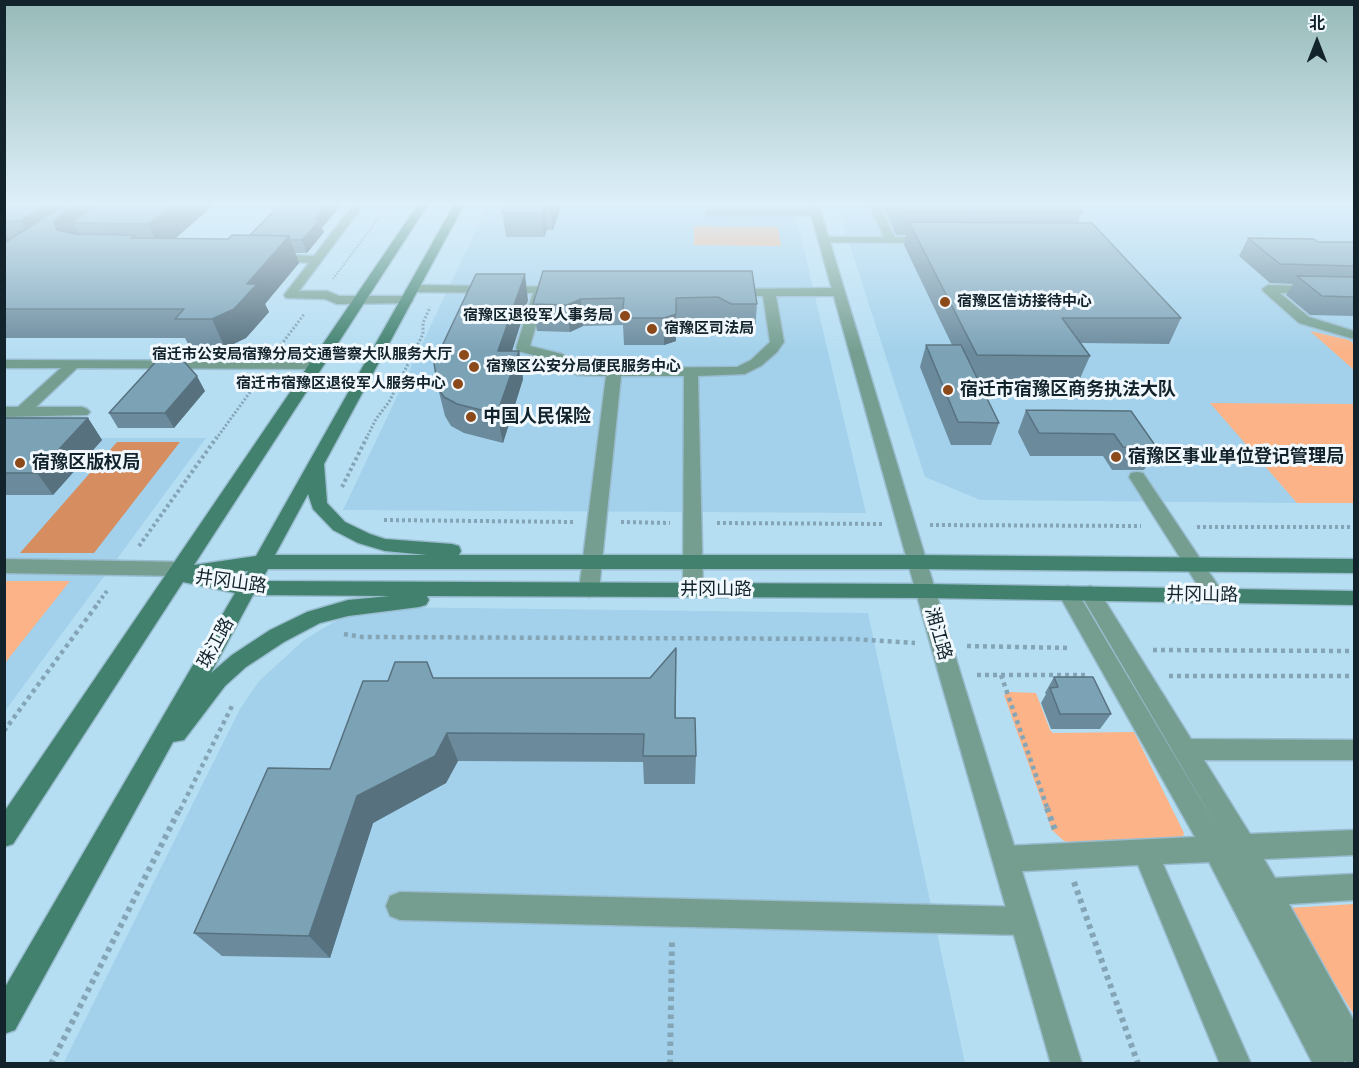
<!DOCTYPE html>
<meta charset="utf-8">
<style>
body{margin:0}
#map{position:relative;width:1359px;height:1068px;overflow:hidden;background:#b6def3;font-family:Figtree,"Noto Sans SC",sans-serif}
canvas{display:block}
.frame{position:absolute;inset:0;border:6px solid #13232b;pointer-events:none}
.north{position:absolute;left:1287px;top:12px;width:60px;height:60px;-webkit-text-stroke:4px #f1f9fe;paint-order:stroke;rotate:0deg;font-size:16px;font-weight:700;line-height:24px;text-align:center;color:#13232b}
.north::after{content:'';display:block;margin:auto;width:21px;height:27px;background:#13232b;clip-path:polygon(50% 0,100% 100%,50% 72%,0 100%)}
</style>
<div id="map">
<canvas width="1359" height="1068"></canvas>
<div class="frame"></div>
<div class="north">北</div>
</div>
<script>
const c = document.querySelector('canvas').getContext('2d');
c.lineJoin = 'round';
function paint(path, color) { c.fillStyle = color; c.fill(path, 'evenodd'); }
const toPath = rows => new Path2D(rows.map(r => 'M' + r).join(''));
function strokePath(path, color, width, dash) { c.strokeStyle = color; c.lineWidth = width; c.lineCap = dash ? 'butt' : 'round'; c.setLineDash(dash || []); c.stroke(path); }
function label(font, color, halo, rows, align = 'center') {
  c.font = font + ' Figtree,"Noto Sans SC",sans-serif'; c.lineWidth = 6; c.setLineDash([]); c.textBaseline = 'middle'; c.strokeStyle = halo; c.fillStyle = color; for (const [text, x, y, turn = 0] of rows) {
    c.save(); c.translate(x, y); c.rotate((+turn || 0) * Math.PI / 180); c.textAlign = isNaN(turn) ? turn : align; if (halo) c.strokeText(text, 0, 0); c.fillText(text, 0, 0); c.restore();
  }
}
const built = toPath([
 [489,203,793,203,866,513,343,510],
 [836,203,1354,203,1354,482,1279,482,1297,503,980,500,925,477],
 [5,438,206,438,5,711],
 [383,607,868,613,965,1063,63,1064,240,709,259,681,304,640,332,623,359,611]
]);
const green = toPath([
 [694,226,778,227,781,246,694,245],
 [1310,331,1349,340,1354,344,1354,370],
 [1210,403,1354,404,1354,503,1297,503],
 [5,581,70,581,5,663,4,581],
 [1009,692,1036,693,1050,730,1053,733,1134,732,1184,833,1182,839,1073,843,1064,841,1052,830,1004,695],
 [1354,904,1354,1015,1289,908]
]);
const forest = toPath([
 [117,442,180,442,94,553,20,553]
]);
const pathFar4 = toPath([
 [333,279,390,203]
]);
const pathFar3 = toPath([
 [281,345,305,313],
 [216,439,256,384],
 [366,439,376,419,389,402,423,334,423,323,430,307]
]);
const pathFar2 = toPath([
 [342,487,367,437],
 [384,520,574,522],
 [621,522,670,523],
 [717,523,883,524],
 [930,525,1141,526],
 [1197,527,1354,527],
 [139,546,217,437],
 [98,603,107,591]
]);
const pathFar1 = toPath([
 [344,634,362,637,854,639,915,643],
 [967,646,1071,648],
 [1153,650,1354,651],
 [977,675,1087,675],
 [1001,675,1048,810],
 [1169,676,1354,676],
 [4,731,99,602],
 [180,810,232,706]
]);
const path = toPath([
 [1047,808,1055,830],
 [1074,882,1138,1064],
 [51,1064,180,808],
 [670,1064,672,940]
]);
const lane = toPath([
 [355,203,365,203,299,291,327,291,339,296,407,296,411,297,413,300,411,303,337,304,325,299,286,298,284,295,309,263,272,259,268,258,268,254,314,256,355,203],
 [868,203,878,203,895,237,930,237,935,240,930,243,820,242,819,240,824,237,884,237,868,203],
 [710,210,816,210,821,213,816,216,706,215,706,211,710,210],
 [413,285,565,287,565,293,545,294,530,346,562,354,585,368,737,367,751,360,770,342,763,296,732,296,728,295,728,289,839,288,845,292,839,296,776,296,784,342,777,352,761,366,745,374,698,376,703,590,700,595,693,597,686,595,683,590,684,376,621,376,599,590,596,595,589,597,582,595,579,590,606,376,577,375,552,360,518,351,516,348,533,293,409,292,409,286,413,285],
 [1268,285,1354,287,1354,294,1280,293,1309,317,1354,331,1354,339,1299,323,1264,292,1262,289,1268,285],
 [4,360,317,361,324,365,317,369,77,368,36,407,82,407,87,409,90,412,87,415,4,417,4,407,18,407,61,368,4,368,4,360],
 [1137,472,1143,473,1221,590,1224,595,1221,600,1214,602,1207,600,1129,477,1131,473,1137,472],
 [4,559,181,562,188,564,190,569,188,574,181,576,4,573,4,559],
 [1068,586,1075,588,1217,827,1083,598,1080,593,1083,588,1090,586,1097,588,1191,739,1354,740,1354,760,1204,760,1250,834,1354,830,1354,855,1264,859,1275,878,1354,874,1354,900,1289,904,1354,1021,1354,1064,1344,1061,1345,1064,1313,1064,1209,862,1163,864,1251,1064,1220,1064,1138,865,1005,872,996,868,992,859,996,850,1005,846,1195,837,1058,593,1061,588,1068,586],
 [400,892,1023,907,1033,911,1037,921,1033,931,1023,935,400,920,390,916,386,906,390,896,400,892]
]);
const street = toPath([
 [808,203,818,203,961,675,1082,1064,1051,1064,939,675,808,203]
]);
const secondary = toPath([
 [419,203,429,203,194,565,256,556,455,203,465,203,324,464,327,503,345,522,370,534,385,539,452,544,459,546,461,551,459,555,918,555,1354,559,1354,573,918,569,268,569,261,581,926,584,1354,591,1354,605,926,598,427,596,429,600,426,605,419,607,348,616,320,623,284,642,246,667,225,686,184,740,173,742,15,1030,4,1034,4,989,235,593,183,582,13,844,4,847,4,812,419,203],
 [308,494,313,509,333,530,358,543,385,551,427,555,275,555,308,494],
 [248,571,242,580,218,575,248,571],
 [253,595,390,596,348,600,307,612,270,630,232,655,211,673,253,595]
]);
const wall = toPath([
 [4,203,216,203,175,238,228,239,250,235,322,228,324,232,307,253,295,253,299,263,265,304,269,312,246,338,225,348,190,348,185,338,4,338],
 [562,203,553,230,547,230,544,237,506,237,502,213],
 [882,203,1074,203,1082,212,1078,223,1181,318,1169,344,1081,343,1090,356,1078,383,979,382,999,423,991,445,951,445,920,367,926,345,952,345,904,245,906,235,896,235],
 [1248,238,1318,242,1354,242,1354,316,1310,315,1286,295,1293,284,1270,283,1239,256],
 [752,271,757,304,755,331,730,331,717,324,676,325,676,341,664,345,624,345,623,325,583,326,570,332,537,331,533,304],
 [528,300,512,351,519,351,523,379,503,443,464,433,451,426,445,416,438,388],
 [205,391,174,428,118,428,109,413],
 [1026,410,1131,411,1157,448,1144,470,1112,470,1103,456,1030,456,1018,432],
 [4,418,88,418,102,440,53,495,4,495],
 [676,648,676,718,696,756,695,784,644,784,643,762,458,761,446,783,373,823,330,958,222,956,194,933,330,769,388,681,433,678,650,678],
 [1054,677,1111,714,1100,729,1051,729,1041,703,1046,694,1045,693]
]);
const shadedWall = toPath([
 [49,203,126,203,72,223,80,236,36,247,21,221],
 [175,203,216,203,161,251,148,224],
 [328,203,343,203,322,228,324,232,307,253,302,240,314,220],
 [551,203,562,203,553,230,550,206],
 [544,206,547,230,544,237,542,213],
 [4,231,21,257,4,268],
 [289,236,299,263,265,304,269,312,246,338,225,348,212,319,247,284],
 [525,274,528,300,503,379,498,351],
 [676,298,676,341,664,345,664,318],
 [581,299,583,326,570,332,567,305],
 [519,351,523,379,503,443,497,414],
 [197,376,205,391,174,428,165,413],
 [88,418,102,440,53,495,37,473],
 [447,733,458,761,446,783,373,823,330,958,309,936,357,796]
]);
const building = toPath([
 [4,203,49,203,21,221,4,221,4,203],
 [67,203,77,203,64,212,54,222,57,230,75,234,136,235,131,238,228,239,232,235,289,236,247,284,257,284,234,309,212,319,175,319,184,309,4,309,4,243,67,203],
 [99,203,175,203,148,224,72,223,99,203],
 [282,203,328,203,314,220,320,220,302,240,290,240,289,236,250,235,282,203],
 [506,203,551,203,550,206,544,206,542,213,502,213,506,203],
 [897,203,1074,203,1082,212,901,211,897,203],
 [909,222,1092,223,1181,318,1062,318,1090,356,977,355,909,222],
 [1248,238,1314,239,1318,242,1354,242,1354,266,1280,264,1248,238],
 [543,271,752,271,757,304,731,304,718,297,676,298,676,314,664,318,622,318,624,298,581,299,567,305,533,304,543,271],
 [476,274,525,274,498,351,519,351,497,414,457,404,444,397,438,388,434,363,476,274],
 [1297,276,1354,277,1354,297,1322,296,1297,276],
 [926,345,961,345,999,423,958,422,926,345],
 [161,356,179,356,197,376,165,413,109,413,161,356],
 [1026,410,1131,411,1157,448,1123,447,1114,434,1039,433,1026,410],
 [4,418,88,418,37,473,4,473,4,418],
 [676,648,675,718,695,718,696,756,643,756,644,734,447,733,435,756,357,796,309,936,194,933,268,768,330,769,363,681,388,681,395,662,427,662,433,678,650,678,676,648],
 [1054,677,1093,677,1111,714,1060,714,1050,688,1058,687,1054,677]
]);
const markers = [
 [945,302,6,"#8c491a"],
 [625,316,6,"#8c491a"],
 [652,329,6,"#8c491a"],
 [464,355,6,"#8c491a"],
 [474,367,6,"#8c491a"],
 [458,384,6,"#8c491a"],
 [948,390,6,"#8c491a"],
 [471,417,6,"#8c491a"],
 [1116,457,6,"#8c491a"],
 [20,463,6,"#8c491a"]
];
const farPoinames = [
 ["宿豫区信访接待中心",957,302],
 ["宿豫区退役军人事务局",613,316,"right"],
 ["宿豫区司法局",664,329],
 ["宿迁市公安局宿豫分局交通警察大队服务大厅",452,355,"right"],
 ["宿豫区公安分局便民服务中心",486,367],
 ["宿迁市宿豫区退役军人服务中心",446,384,"right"]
];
const poiNames = [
 ["宿迁市宿豫区商务执法大队",960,390],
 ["中国人民保险",483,417],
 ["宿豫区事业单位登记管理局",1128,457],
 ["宿豫区版权局",32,463]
];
const streetNames = [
 ["井冈山路",231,582,8],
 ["井冈山路",716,590],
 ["井冈山路",1202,595,1],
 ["湘江路",938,634,74],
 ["珠江路",216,643,-61]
];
paint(built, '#a3d1eb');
paint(green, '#fbb387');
paint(forest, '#d68d60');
strokePath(lane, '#99bccf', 3);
strokePath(street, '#99bccf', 3);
strokePath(secondary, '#99bccf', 3);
strokePath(pathFar4, '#84a5b6', 2, [1.5, 1.5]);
strokePath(pathFar3, '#84a5b6', 3, [2, 2]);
strokePath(pathFar2, '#84a5b6', 4, [3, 3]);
strokePath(pathFar1, '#84a5b6', 4.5, [4, 4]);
strokePath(path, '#84a5b6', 6, [4.5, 4.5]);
paint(lane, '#759e90');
paint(street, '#759e90');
paint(secondary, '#41816e');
paint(wall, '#6b8b9d');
paint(shadedWall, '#57717f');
paint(building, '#7ca2b6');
strokePath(building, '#57717f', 1.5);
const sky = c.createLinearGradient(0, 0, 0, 352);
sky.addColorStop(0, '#97bab8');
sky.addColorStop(0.58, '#def0fa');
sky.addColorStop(1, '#def0fa00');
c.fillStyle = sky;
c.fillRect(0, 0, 1359, 352);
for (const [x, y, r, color] of markers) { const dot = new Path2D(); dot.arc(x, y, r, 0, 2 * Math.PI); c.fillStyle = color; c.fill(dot); strokePath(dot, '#f1f9fe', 2); }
label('bold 15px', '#13232b', '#f1f9fe', farPoinames, 'left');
label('bold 18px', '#13232b', '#f1f9fe', poiNames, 'left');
label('18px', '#13232b', '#f1f9fe', streetNames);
</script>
